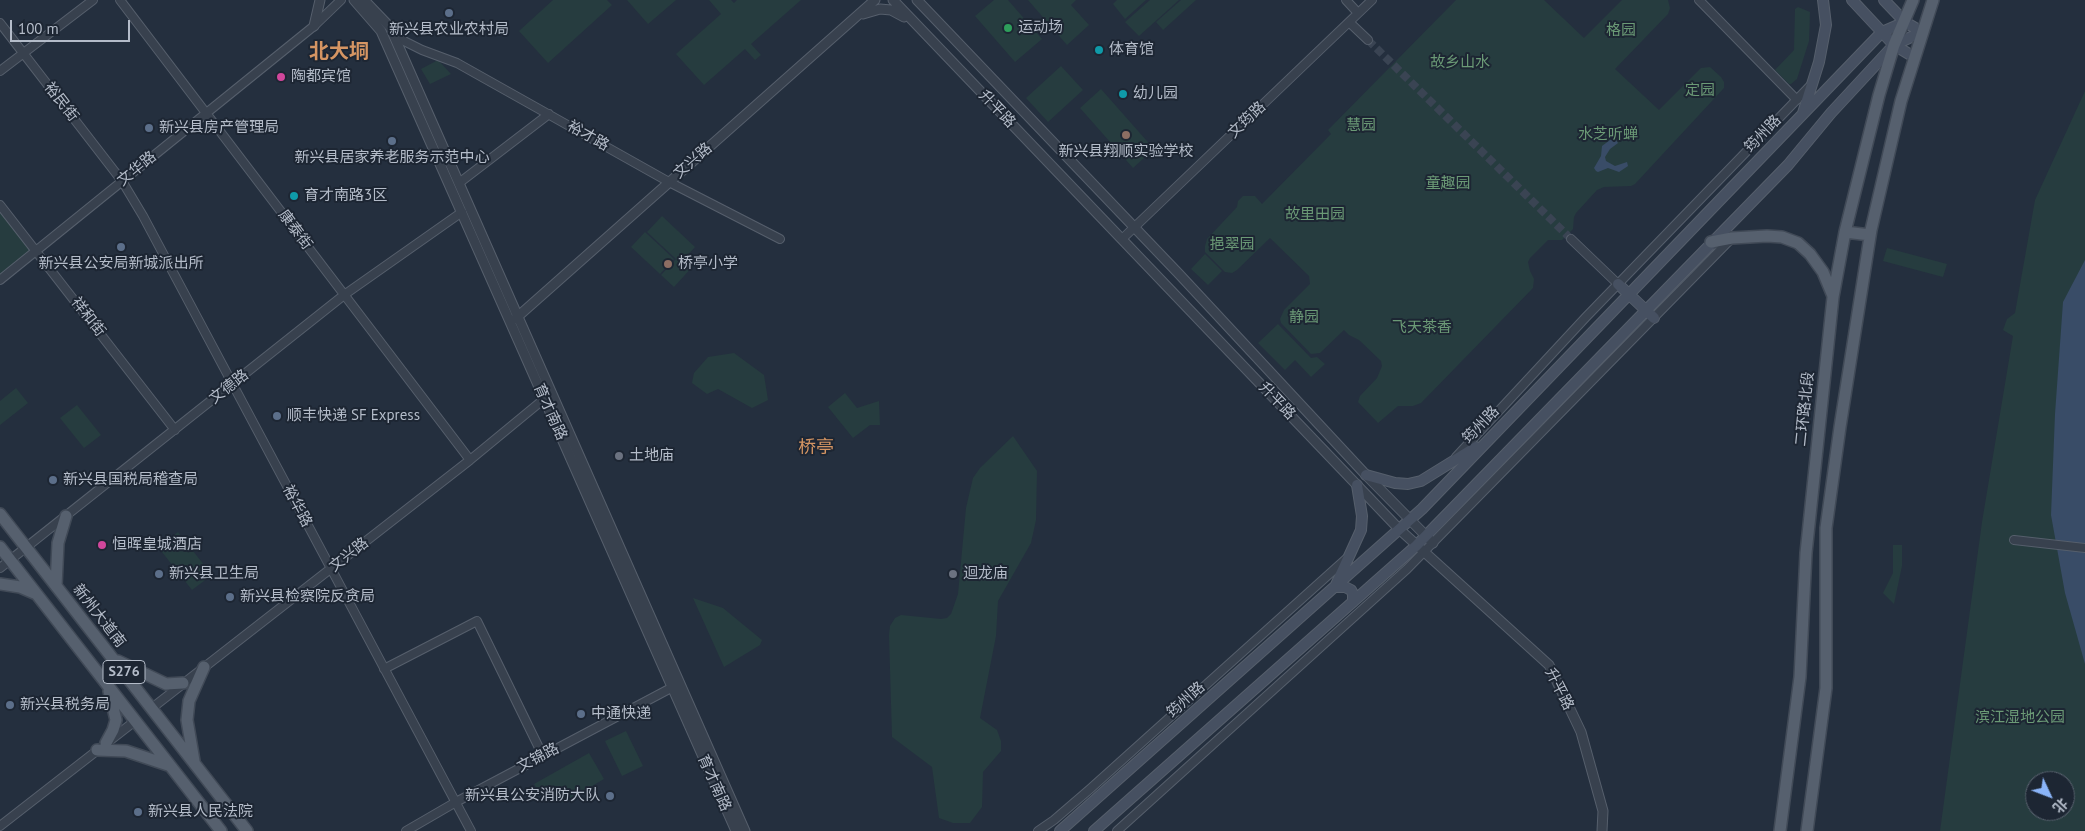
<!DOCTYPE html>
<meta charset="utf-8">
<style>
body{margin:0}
#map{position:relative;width:2085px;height:831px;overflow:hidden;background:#242f3e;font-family:"PT Sans","Noto Sans SC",sans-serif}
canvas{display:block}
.north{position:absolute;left:2025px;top:771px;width:50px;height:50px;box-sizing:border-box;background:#1d2633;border:1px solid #59626f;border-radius:50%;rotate:133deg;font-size:14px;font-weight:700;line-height:20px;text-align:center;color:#b4bcc9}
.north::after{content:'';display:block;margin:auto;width:18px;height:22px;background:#8ab4f8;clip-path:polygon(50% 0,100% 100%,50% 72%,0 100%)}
.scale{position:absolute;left:10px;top:20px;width:120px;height:22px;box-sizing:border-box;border:2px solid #b4bcc9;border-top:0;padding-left:6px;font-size:15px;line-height:18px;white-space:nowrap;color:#b4bcc9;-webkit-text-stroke:4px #1d2633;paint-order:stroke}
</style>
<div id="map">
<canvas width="2085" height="831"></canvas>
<div class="north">北</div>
<div class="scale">100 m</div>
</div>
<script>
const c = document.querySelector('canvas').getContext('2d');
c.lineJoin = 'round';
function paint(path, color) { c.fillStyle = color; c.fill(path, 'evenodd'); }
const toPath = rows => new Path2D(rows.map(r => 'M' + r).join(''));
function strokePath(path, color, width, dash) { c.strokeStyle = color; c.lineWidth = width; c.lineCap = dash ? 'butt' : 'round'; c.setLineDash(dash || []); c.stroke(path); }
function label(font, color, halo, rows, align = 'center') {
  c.font = font + ' "PT Sans","Noto Sans SC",sans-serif'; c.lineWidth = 4; c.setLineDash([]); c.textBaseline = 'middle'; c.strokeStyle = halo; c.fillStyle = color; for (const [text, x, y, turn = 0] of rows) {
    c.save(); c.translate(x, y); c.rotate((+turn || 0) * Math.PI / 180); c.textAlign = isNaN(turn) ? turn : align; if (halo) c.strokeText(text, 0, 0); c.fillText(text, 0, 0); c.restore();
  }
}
const green = toPath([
 [553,0,607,0,612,5,548,63,519,31],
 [627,0,676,0,648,24],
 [709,0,731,0,734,3,737,0,801,0,751,44,761,55,755,60,745,49,704,85,676,54,721,14],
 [994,0,1008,0,1042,39,1015,62,975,16],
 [1028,0,1076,0,1071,5,1089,25,1067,45],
 [1117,0,1146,0,1125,19,1113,4],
 [1150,0,1179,0,1139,36,1125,22],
 [1181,0,1196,0,1163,30,1156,22],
 [1456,0,1544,0,1584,38,1622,0,1668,0,1670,8,1668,14,1615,69,1659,110,1701,68,1710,67,1721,77,1724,82,1724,88,1635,184,1631,186,1604,187,1597,190,1576,213,1574,217,1573,229,1562,240,1548,240,1530,258,1528,262,1530,271,1534,279,1533,288,1421,403,1413,406,1398,406,1378,423,1358,402,1360,396,1377,378,1382,366,1381,361,1359,340,1349,335,1344,330,1320,353,1311,354,1281,323,1280,319,1284,310,1310,284,1309,276,1270,238,1237,270,1232,273,1225,272,1205,252,1205,246,1207,239,1237,207,1238,201,1243,196,1255,196,1262,204,1331,134,1328,130],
 [1798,7,1810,12,1809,41,1797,79,1791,84,1789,84,1775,70,1794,50,1795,9],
 [438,60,451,74,430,84,421,69],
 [1061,66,1083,90,1048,122,1026,98],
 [1101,89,1154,149,1133,168,1080,108],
 [2085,91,2085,831,1940,831,1982,522,2013,336,2003,330,2007,319,2015,313,2035,200],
 [2035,781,2065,781,2065,811,2035,811],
 [0,205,36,251,0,280],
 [662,216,695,247,686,257,694,265,674,287,661,275,676,259,647,232],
 [645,232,674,259,660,274,631,247],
 [1887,248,1947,264,1943,277,1883,261],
 [1205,254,1222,271,1208,285,1191,269],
 [1278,324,1311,358,1317,357,1325,364,1311,377,1295,360,1285,370,1258,343],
 [734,353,764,375,768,400,752,408,718,389,707,394,692,383,694,373,708,357],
 [16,388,28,403,0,425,0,401],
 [845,393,857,408,879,401,880,425,870,425,853,438,828,407],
 [77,405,101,435,84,448,60,418],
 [1013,436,1037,471,1036,520,1031,543,998,601,996,636,980,718,997,730,1001,741,1001,751,983,772,982,807,970,823,953,823,939,818,932,767,892,737,889,635,890,626,895,618,901,615,941,619,947,618,951,614,958,594,966,508,973,478,980,468],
 [178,532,212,575,192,590,158,547],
 [1893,545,1902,545,1902,566,1894,604,1883,593,1893,573],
 [693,598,723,608,762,640,760,645,724,667],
 [626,731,643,766,622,776,605,741],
 [589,753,604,779,563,803,555,789,541,796,534,784]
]);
const water = toPath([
 [1610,140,1616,140,1618,143,1610,149,1605,157,1606,161,1615,166,1627,162,1628,166,1619,172,1608,168,1598,172,1596,171,1594,168,1601,156,1602,146],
 [2085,260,2085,664,2065,593,2051,515,2055,414,2063,302]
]);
const minorTunnel = toPath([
 [1368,40,1571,239]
]);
const minor = toPath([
 [120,0,470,460],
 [1346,0,1358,13],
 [1699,0,1797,100],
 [1349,22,1368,40],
 [0,23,122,181,143,216,471,831],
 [394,36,422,50,457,63,669,182,780,239],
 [0,71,93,0],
 [459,183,549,114],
 [0,205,175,430],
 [1122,239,1372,0],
 [1571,239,1618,284],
 [0,280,314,26,341,0],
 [1456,457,1586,317,1810,86],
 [2014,540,2085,548],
 [0,568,344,295,462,212],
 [384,669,477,621,543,756],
 [152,708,470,460,544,399],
 [0,826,135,721],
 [406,831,456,802,671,688],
 [1038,831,1054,820,1090,789,1346,559],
 [1117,831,1407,569,1732,238]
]);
const tertiary = toPath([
 [354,0,381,31,736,831],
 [364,0,390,27,745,831],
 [893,0,1399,529,1549,665,1581,732,1603,811,1602,831],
 [917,0,1179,274,1366,475,1433,543],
 [863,14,880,9,891,10,904,17],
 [314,26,320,0],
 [515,319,875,0]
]);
const secondary = toPath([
 [1852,0,1894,45,1914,57],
 [1884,0,1905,22,1922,32],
 [1803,113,1819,62,1826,25,1823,0],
 [1618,284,1654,318],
 [1366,475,1395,483,1408,484,1421,481,1476,447],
 [1353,602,1353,594,1351,590,1345,587,1335,587,1361,530,1362,516,1357,485],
 [1060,831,1422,509,1882,32,1905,22],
 [1094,831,1416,546,1788,165,1831,113,1894,45,1922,32]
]);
const primary = toPath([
 [1845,232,1870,235],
 [1711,242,1732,238,1767,236,1782,237,1798,243,1810,254,1823,272,1833,296],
 [0,514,247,831],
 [0,547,221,831],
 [0,584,20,587,34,593],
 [56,586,58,543,66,516],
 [118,661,166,684,183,683],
 [106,743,113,730,116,720,109,691],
 [97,750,126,751,168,765],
 [194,761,187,720,189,701,204,667],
 [1780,831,1800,677,1806,553,1833,297,1845,232,1879,95,1894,45,1913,0],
 [1807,831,1826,688,1826,528,1840,427,1871,230,1901,101,1933,0]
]);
const markers = [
 [449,13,5,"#5c6f8a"],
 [1008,28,5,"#2e9e5b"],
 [1099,50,5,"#0f9aa8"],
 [281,77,5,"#d1479c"],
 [1123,94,5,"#0f9aa8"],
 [149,128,5,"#5c6f8a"],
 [1126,135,5,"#8d6e63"],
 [392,141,5,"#5c6f8a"],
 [294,196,5,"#0f9aa8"],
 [121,247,5,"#5c6f8a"],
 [668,264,5,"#8d6e63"],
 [277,416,5,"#5c6f8a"],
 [619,456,5,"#6b7280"],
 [53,480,5,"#5c6f8a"],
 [102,545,5,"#d1479c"],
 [159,574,5,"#5c6f8a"],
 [953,574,5,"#6b7280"],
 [230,597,5,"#5c6f8a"],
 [10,705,5,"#5c6f8a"],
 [581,714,5,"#5c6f8a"],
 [610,796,5,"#5c6f8a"],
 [138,812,5,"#5c6f8a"]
];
const shields = [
 [124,672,42]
];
const shieldNames = [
 ["S276",124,672]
];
const poiNames = [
 ["运动场",1018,28],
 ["新兴县农业农村局",449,30,"center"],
 ["体育馆",1109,50],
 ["陶都宾馆",291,77],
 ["幼儿园",1133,94],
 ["新兴县房产管理局",159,128],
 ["新兴县翔顺实验学校",1126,152,"center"],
 ["新兴县居家养老服务示范中心",392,158,"center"],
 ["育才南路3区",304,196],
 ["新兴县公安局新城派出所",121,264,"center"],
 ["桥亭小学",678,264],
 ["顺丰快递 SF Express",287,416],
 ["土地庙",629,456],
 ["新兴县国税局稽查局",63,480],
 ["恒晖皇城酒店",112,545],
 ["新兴县卫生局",169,574],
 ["迴龙庙",963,574],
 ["新兴县检察院反贪局",240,597],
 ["新兴县税务局",20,705],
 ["中通快递",591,714],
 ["新兴县公安消防大队",600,796,"right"],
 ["新兴县人民法院",148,812]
];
const parkNames = [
 ["格园",1621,31],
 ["故乡山水",1460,63],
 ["定园",1700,91],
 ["慧园",1361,126],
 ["水芝听蝉",1608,135],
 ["童趣园",1448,184],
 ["故里田园",1315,215],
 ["挹翠园",1232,245],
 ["静园",1304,318],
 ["飞天茶香",1422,328],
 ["滨江湿地公园",2020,718]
];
const streetNames = [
 ["裕民街",61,102,52],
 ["升平路",997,109,46],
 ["文筠路",1247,120,-44],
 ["筠州路",1763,134,-46],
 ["裕才路",588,136,29],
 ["文兴路",693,161,-41],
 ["文华路",137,169,-39],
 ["康泰街",295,230,53],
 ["祥和街",88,317,52],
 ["文德路",229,387,-38],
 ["升平路",1277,401,46],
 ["二环路北段",1805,409,-84],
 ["育才南路",550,412,66],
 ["筠州路",1481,425,-46],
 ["裕华路",297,506,62],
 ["文兴路",349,555,-38],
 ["新州大道南",99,616,52],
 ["升平路",1559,689,63],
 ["筠州路",1186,700,-42],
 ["文锦路",538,758,-28],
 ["育才南路",714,783,66]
];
const quarterNames = [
 ["桥亭",816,448]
];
const districtNames = [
 ["北大垌",339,52]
];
paint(green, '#263c3f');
paint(water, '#394c67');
strokePath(minorTunnel, '#3a4453', 8, [8, 4]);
strokePath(minor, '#565f6c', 10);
strokePath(tertiary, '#565f6c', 11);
strokePath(secondary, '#565f6c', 12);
strokePath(primary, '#414a57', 14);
strokePath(minor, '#38414e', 8);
strokePath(tertiary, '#38414e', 9);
strokePath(secondary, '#465061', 10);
strokePath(primary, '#56606e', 11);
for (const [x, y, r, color] of markers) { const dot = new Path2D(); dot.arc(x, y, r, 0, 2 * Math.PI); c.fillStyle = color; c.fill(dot); strokePath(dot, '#1d2633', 2); }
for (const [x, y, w] of shields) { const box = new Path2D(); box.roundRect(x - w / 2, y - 11.5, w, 23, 4); c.fillStyle = '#1d2633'; c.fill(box); strokePath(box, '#b4bcc9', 1); }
label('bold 14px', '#b4bcc9', null, shieldNames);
label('15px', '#b4bcc9', '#1d2633', poiNames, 'left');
label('15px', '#6b9a76', '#1d2633', parkNames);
label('15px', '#b4bcc9', '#1d2633', streetNames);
label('18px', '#d59563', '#1d2633', quarterNames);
label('bold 20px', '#d59563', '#1d2633', districtNames);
</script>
